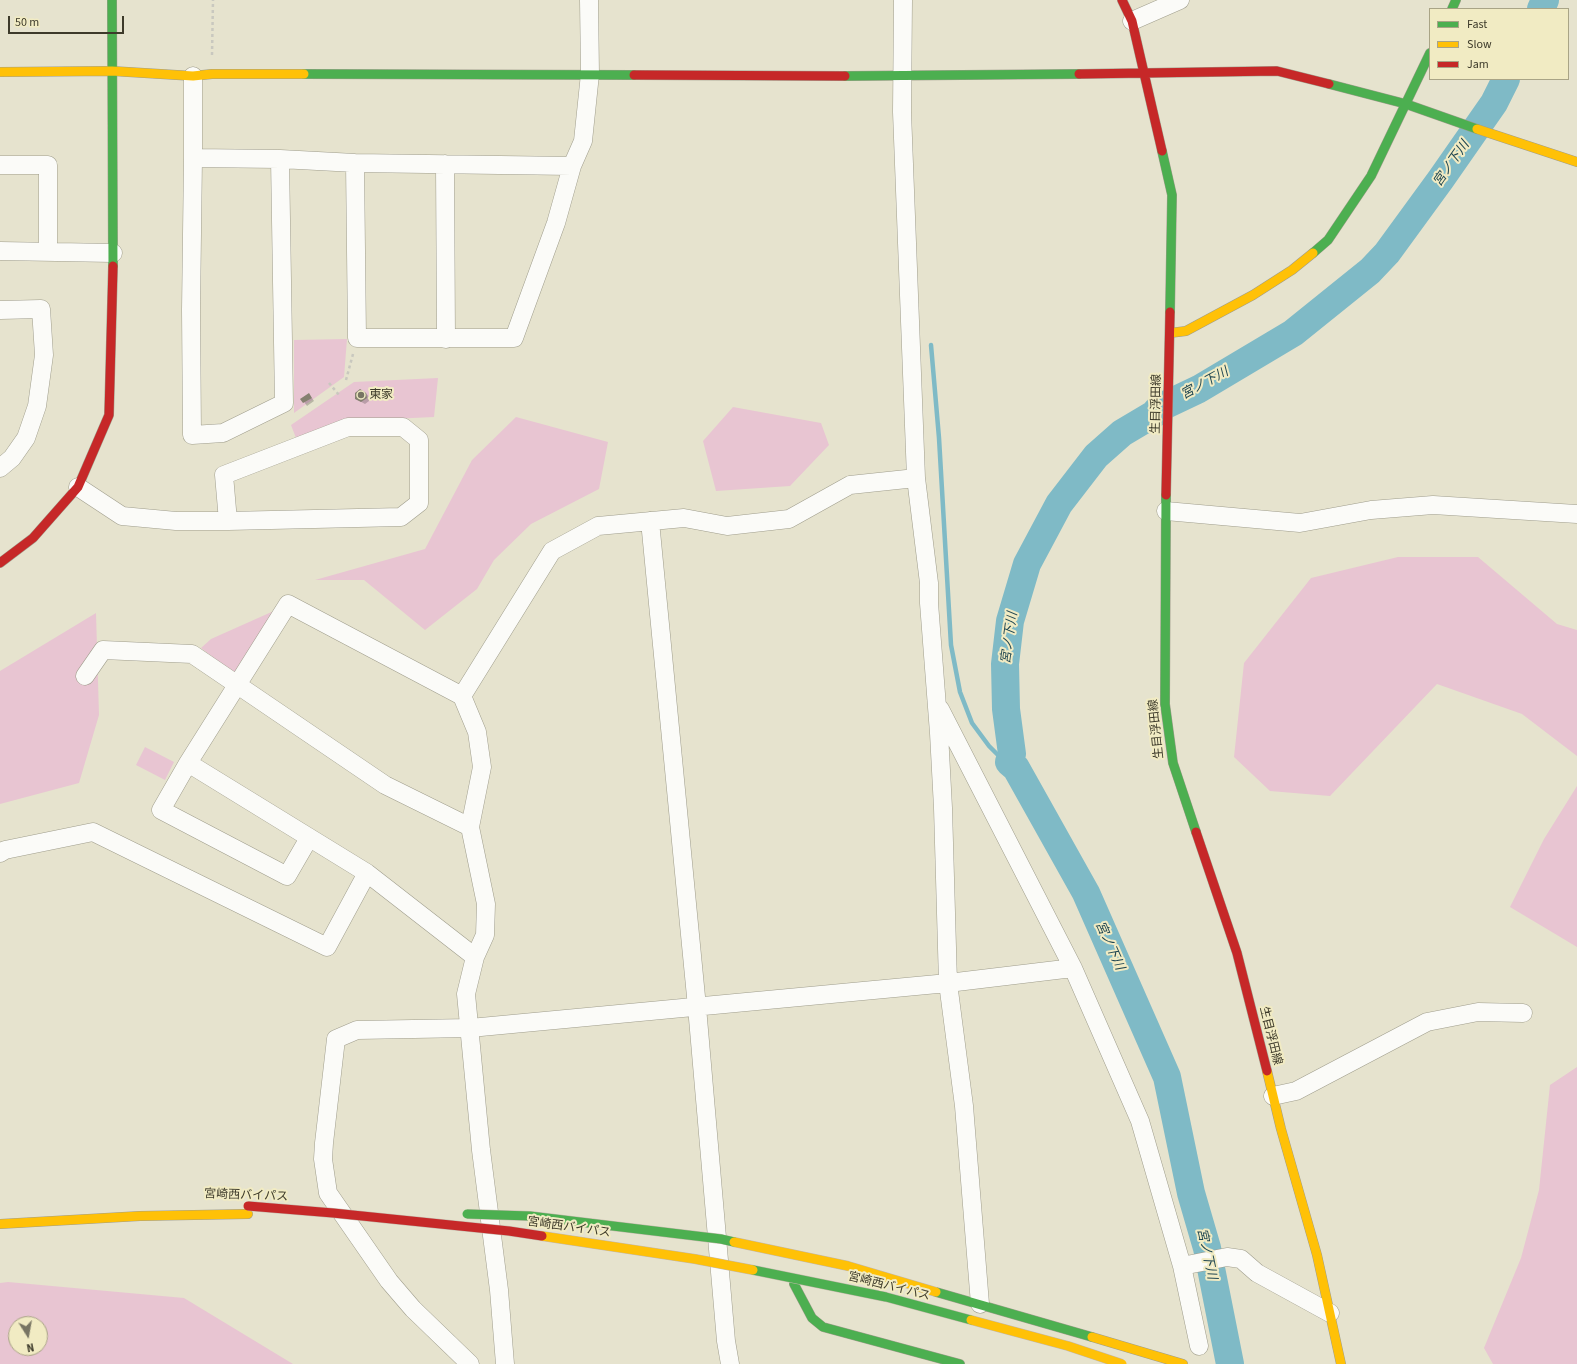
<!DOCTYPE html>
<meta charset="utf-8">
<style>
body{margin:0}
#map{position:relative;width:1577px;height:1364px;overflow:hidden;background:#e6e3ce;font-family:"Source Sans 3",sans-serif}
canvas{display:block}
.legend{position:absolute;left:1429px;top:8px;width:140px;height:72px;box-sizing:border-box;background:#f1ebc3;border:1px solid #a9a486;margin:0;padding:5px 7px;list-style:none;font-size:12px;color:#3d3a2a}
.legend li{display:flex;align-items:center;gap:8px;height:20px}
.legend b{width:20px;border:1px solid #a9a486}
.north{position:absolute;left:8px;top:1316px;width:40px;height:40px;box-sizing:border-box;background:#f1ebc3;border:1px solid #a9a486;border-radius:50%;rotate:169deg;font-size:11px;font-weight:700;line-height:16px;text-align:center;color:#3d3a2a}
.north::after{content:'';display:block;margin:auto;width:14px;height:18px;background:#787563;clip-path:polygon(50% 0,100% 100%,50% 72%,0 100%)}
.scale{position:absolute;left:8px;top:16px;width:116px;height:18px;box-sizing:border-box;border:2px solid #3d3a2a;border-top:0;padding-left:5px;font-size:12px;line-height:14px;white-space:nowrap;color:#3d3a2a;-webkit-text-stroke:3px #f1ebc3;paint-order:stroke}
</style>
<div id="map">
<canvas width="1577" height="1364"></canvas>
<ul class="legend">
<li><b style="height:5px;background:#4caf50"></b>Fast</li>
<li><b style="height:5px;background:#ffc107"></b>Slow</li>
<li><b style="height:5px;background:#c62828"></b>Jam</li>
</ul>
<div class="north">N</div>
<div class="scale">50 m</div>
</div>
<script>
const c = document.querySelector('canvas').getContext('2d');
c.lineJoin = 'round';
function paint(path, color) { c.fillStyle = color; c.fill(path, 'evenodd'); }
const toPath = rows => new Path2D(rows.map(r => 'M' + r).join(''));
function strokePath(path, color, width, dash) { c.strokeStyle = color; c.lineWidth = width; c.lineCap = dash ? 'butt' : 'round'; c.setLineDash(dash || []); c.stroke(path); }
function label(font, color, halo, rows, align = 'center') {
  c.font = font + ' "Source Sans 3","Noto Sans JP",sans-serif'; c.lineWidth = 4; c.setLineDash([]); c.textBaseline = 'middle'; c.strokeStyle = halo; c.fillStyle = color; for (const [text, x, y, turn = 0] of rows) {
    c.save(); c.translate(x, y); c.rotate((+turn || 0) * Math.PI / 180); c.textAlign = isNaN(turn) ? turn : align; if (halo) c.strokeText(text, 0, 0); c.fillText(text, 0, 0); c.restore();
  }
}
const green = toPath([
 [347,339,344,377,294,413,294,340],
 [438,378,434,417,348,421,296,438,291,425,354,382],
 [733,407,821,423,829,445,790,486,716,491,703,441],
 [516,417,608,442,599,489,531,524,494,560,477,589,425,630,364,580,315,580,425,549,472,460],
 [1398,557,1478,557,1557,624,1577,630,1577,756,1522,714,1437,684,1330,796,1270,791,1234,757,1244,663,1311,578],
 [276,610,235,674,201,648,211,639],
 [96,613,99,715,79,783,0,804,0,671],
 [145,747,174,762,165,780,136,765],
 [1577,786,1577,947,1510,907,1544,839],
 [1577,1067,1577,1364,1493,1364,1484,1348,1521,1258,1539,1190,1550,1085],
 [8,1282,184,1298,293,1364,0,1364,0,1283],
 [16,1324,40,1324,40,1348,16,1348]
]);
const shadow = toPath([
 [366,393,369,397,369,401,365,404,356,399],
 [312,398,314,401,307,406,302,399]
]);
const stream = toPath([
 [931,345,939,438,951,645,960,692,972,723,989,746,999,756,1009,762]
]);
const river = toPath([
 [1541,9,1545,0],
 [1230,1364,1207,1248,1191,1193,1167,1077,1086,893,1016,768,1009,762,1012,754,1006,709,1005,664,1010,621,1027,564,1059,504,1096,456,1122,433,1154,414,1159,408,1199,389,1293,333,1370,271,1387,253,1441,179,1494,103,1506,79]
]);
const building = toPath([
 [360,389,366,393,367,398,361,402,355,399,355,393],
 [309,393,312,398,303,403,300,399]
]);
const path = toPath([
 [212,55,213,0],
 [346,380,353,354],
 [329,383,339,395]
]);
const street = toPath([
 [903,0,902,112,916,478,929,583,929,603,939,733,943,808,948,983,964,1106,980,1304],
 [1132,21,1180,0],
 [193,76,193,158,191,310,192,435,223,433,284,403,280,159],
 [193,158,280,159,355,163,572,166],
 [355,163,357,338,514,338,556,223,572,166,583,141,590,74,589,0],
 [445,164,446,339],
 [0,165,48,165,48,252],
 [0,251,113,253],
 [0,310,41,309,44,355,37,406,26,438,12,458,0,468],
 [78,487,122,516,176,521,228,521,401,517,419,503,419,440,403,427,348,427,224,475,228,521],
 [1166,511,1300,523,1371,510,1433,505,1577,514],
 [650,521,697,1007,726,1341,730,1364],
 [85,676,103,650,192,654,385,785,470,827],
 [462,696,552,551,598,526,684,518,727,526,789,519,850,485,916,478],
 [940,709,1073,968,1140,1121,1182,1266,1199,1346],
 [188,763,367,873,475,957],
 [309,838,287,876,161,810,188,763,288,604,462,696,477,732,482,767,470,827,486,904,485,935,475,957,466,994,481,1150,499,1290,505,1364],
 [0,853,5,850,93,832,327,947,367,873],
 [1273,1096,1296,1091,1427,1022,1478,1012,1523,1013],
 [1182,1266,1227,1257,1241,1259,1257,1273,1330,1313],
 [470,1364,413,1309,389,1281,328,1193,323,1159,324,1143,336,1039,357,1030,470,1028,948,983,1073,968]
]);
const fast = toPath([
 [112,0,113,266],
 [1452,9,1456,0],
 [304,74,634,75],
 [845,76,1079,74],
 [1329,84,1406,104,1477,129],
 [1162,151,1172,195,1170,312],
 [1313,253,1328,240,1371,176,1430,53],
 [1166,495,1165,704,1173,763,1196,832],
 [794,1284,812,1318,823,1327,960,1364],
 [936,1292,1092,1337]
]);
const slow = toPath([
 [0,72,112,71,193,76,212,74,304,74],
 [1477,129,1577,162],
 [1170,333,1186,331,1253,295,1292,270,1313,253],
 [1267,1071,1281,1129,1317,1255,1341,1364],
 [0,1224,140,1216,248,1214],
 [1092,1337,1183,1364]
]);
const jam = toPath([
 [1122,0,1132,21,1162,151],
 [1079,74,1277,71,1329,84],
 [634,75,845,76],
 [1166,495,1170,312],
 [0,563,33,538,78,487,109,415,113,266],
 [1196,832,1237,953,1267,1071]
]);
const fastBridge = toPath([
 [467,1214,530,1216,721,1239,734,1242],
 [753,1270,886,1297,971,1320]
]);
const slowBridge = toPath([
 [542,1236,695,1259,753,1270],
 [734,1242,848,1266,936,1292],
 [971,1320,1068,1346,1122,1364]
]);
const jamBridge = toPath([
 [248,1206,333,1213,509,1231,542,1236]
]);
const markers = [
 [361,395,4,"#787563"]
];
const poiNames = [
 ["東家",369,395]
];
const streetNames = [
 ["生目浮田線",1157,404,-89],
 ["生目浮田線",1157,729,-96],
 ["生目浮田線",1270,1036,76],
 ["宮崎西バイパス",246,1196,2],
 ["宮崎西バイパス",569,1228,8],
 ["宮崎西バイパス",889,1287,14]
];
const waterNames = [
 ["宮ノ下川",1452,164,-55],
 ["宮ノ下川",1205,384,-29],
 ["宮ノ下川",1010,638,-82],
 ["宮ノ下川",1109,946,66],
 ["宮ノ下川",1206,1254,78]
];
paint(green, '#e8c5d2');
paint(shadow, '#0003');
strokePath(stream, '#7fbac6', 4.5);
strokePath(river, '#7fbac6', 28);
paint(building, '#858070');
strokePath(street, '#9f9d8c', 19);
strokePath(fast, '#9f9d8c', 10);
strokePath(slow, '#9f9d8c', 10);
strokePath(jam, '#9f9d8c', 10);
strokePath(path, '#c9c8bf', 2.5, [3, 3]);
strokePath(street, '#fbfbf8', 18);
strokePath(fast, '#4caf50', 9);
strokePath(slow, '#ffc107', 9);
strokePath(jam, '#c62828', 9);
strokePath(fastBridge, '#c2b7aa', 10, []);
strokePath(slowBridge, '#c2b7aa', 10, []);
strokePath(jamBridge, '#c2b7aa', 10, []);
strokePath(fastBridge, '#4caf50', 9);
strokePath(slowBridge, '#ffc107', 9);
strokePath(jamBridge, '#c62828', 9);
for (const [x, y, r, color] of markers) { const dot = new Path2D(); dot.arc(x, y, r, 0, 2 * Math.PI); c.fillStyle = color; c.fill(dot); strokePath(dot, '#f1ebc3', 1.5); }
label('12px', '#3d3a2a', '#f1ebc3', poiNames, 'left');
label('12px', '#3d3a2a', '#f1ebc3', streetNames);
label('italic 13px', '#1f4651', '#f1ebc3', waterNames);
</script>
